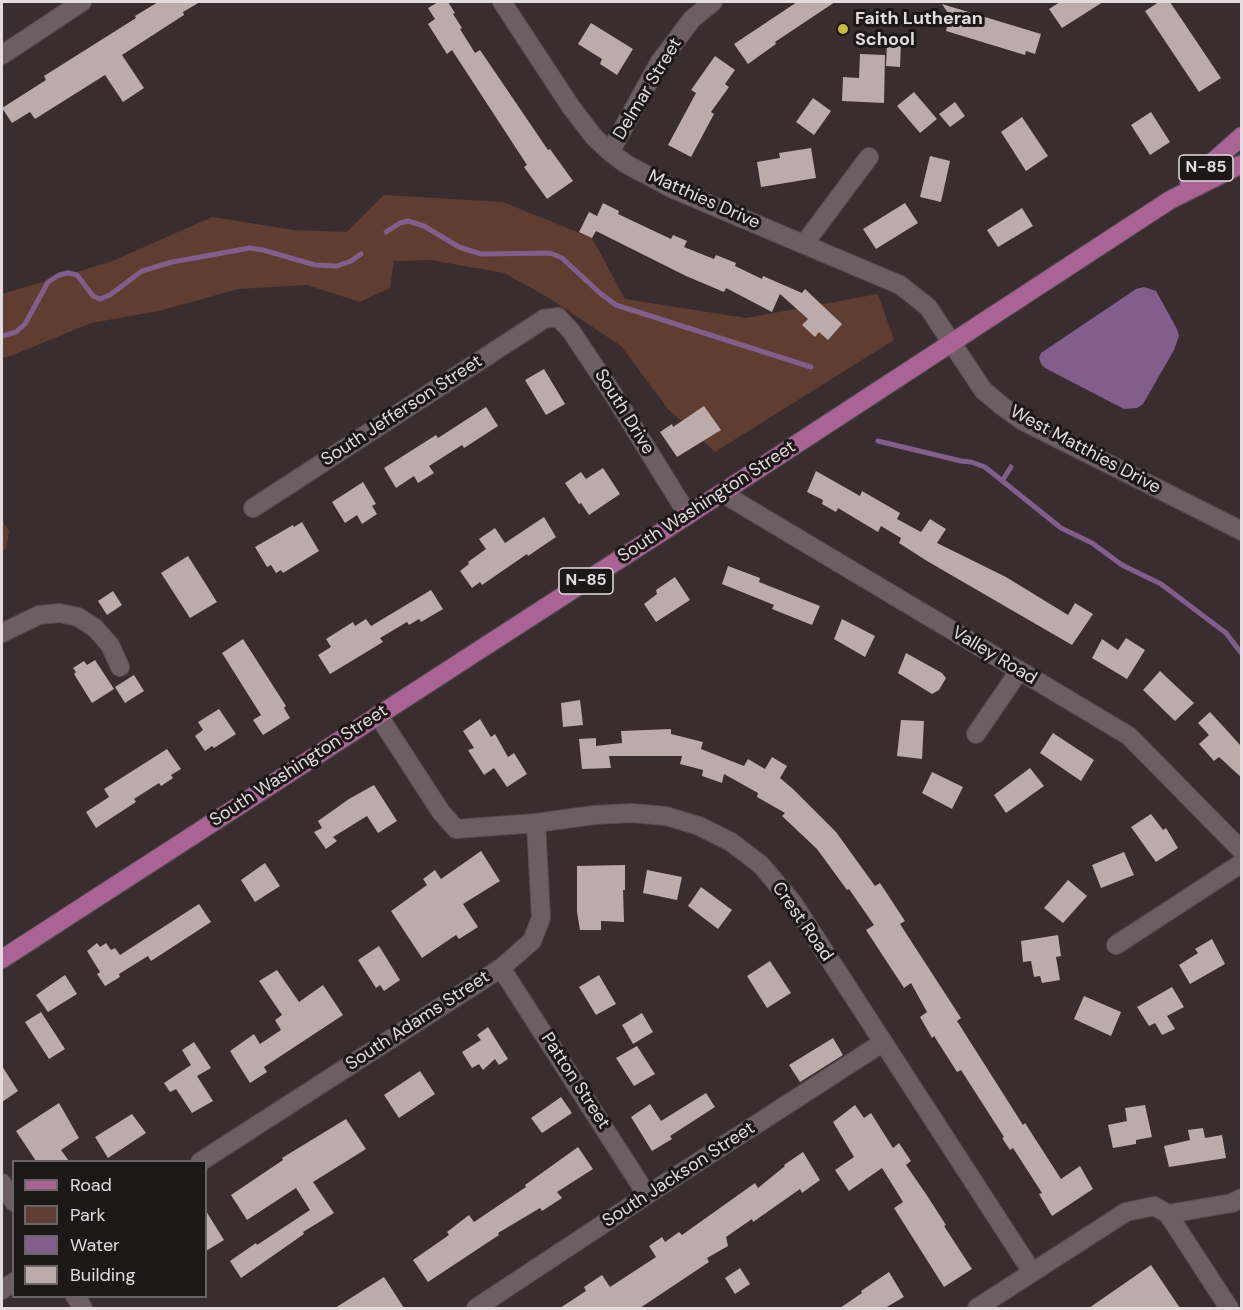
<!DOCTYPE html>
<style>
body{margin:0}
#map{position:relative;width:1243px;height:1310px;overflow:hidden;background:#392d30;font-family:"DM Sans",sans-serif}
canvas{display:block}
.frame{position:absolute;inset:0;border:3px solid #e3dbdd;pointer-events:none}
.legend{position:absolute;left:12px;top:1160px;width:195px;height:138px;box-sizing:border-box;background:#1d1718;border:2px solid #6c6567;margin:0;padding:8px 10px;list-style:none;font-size:18px;color:#e3dbdd}
.legend li{display:flex;align-items:center;gap:12px;height:30px}
.legend b{width:30px;border:2px solid #6c6567}
</style>
<div id="map">
<canvas width="1243" height="1310"></canvas>
<div class="frame"></div>
<ul class="legend">
<li><b style="height:8px;background:#a96394"></b>Road</li>
<li><b style="height:16px;background:#5f3d30"></b>Park</li>
<li><b style="height:16px;background:#825e8d"></b>Water</li>
<li><b style="height:16px;background:#bbabab"></b>Building</li>
</ul>
</div>
<script>
const c = document.querySelector('canvas').getContext('2d');
c.lineJoin = 'round';
function paint(path, color) { c.fillStyle = color; c.fill(path, 'evenodd'); }
const toPath = rows => new Path2D(rows.map(r => 'M' + r).join(''));
function strokePath(path, color, width, dash) { c.strokeStyle = color; c.lineWidth = width; c.lineCap = dash ? 'butt' : 'round'; c.setLineDash(dash || []); c.stroke(path); }
function label(font, color, halo, rows, align = 'center') {
  c.font = font + ' "DM Sans",sans-serif'; c.lineWidth = 6; c.setLineDash([]); c.textBaseline = 'middle'; c.strokeStyle = halo; c.fillStyle = color; for (const [text, x, y, turn = 0] of rows) {
    c.save(); c.translate(x, y); c.rotate((+turn || 0) * Math.PI / 180); c.textAlign = isNaN(turn) ? turn : align; if (halo) c.strokeText(text, 0, 0); c.fillText(text, 0, 0); c.restore();
  }
}
const green = toPath([
 [384,195,503,202,592,238,625,299,746,318,878,294,894,340,715,452,668,409,621,346,549,298,504,273,430,260,394,261,390,288,360,302,307,285,238,289,159,311,91,323,11,356,2,358,2,294,110,262,212,217,294,230,347,232],
 [2,520,9,531,6,549,2,551]
]);
const water = toPath([
 [1144,287,1156,291,1177,329,1179,336,1174,350,1143,404,1137,408,1124,409,1045,368,1041,364,1039,358,1041,353,1136,289]
]);
const stream = toPath([
 [386,232,400,223,408,221,424,226,459,247,481,254,550,253,562,258,601,294,616,305,811,367],
 [2,336,16,332,25,324,48,282,59,275,68,273,77,275,93,296,100,299,110,295,142,271,172,262,250,248,263,250,315,265,337,266,351,261,361,254],
 [878,441,961,461,971,462,985,467,1061,528,1092,543,1122,565,1161,584,1226,633,1242,654],
 [1002,481,1011,467]
]);
const building = toPath([
 [158,2,200,2,183,12,184,15,122,55,144,88,123,102,105,75,35,119,30,112,12,123,2,108,46,80,44,76,136,18,135,16],
 [438,2,448,2,455,13,453,14,462,28,460,29,475,53,480,50,548,150,550,149,573,181,547,199,524,167,527,165,452,50,447,54,428,24,435,19,428,8],
 [797,2,835,2,775,42,776,44,748,64,734,44],
 [1060,2,1103,2,1062,28,1049,9],
 [1159,2,1170,2,1221,78,1199,92,1145,11],
 [942,4,1041,34,1035,54,1026,51,1025,55,946,31,950,16],
 [591,23,633,49,617,75,600,64,602,59,578,44],
 [887,42,901,43,900,67,886,66],
 [860,54,885,55,884,103,842,101,843,77,859,78],
 [715,56,735,70,725,84,729,87,711,112,714,114,691,157,668,145,696,93,691,90],
 [914,92,937,119,920,133,897,106],
 [813,98,831,111,814,135,796,122],
 [955,102,965,116,950,127,939,114],
 [1151,112,1170,142,1150,155,1131,125],
 [1022,117,1048,156,1026,171,1001,132],
 [811,148,816,178,761,187,757,162,780,158,779,153],
 [930,156,950,161,941,202,920,197],
 [603,203,619,211,618,214,671,239,673,235,687,241,684,247,714,259,716,255,736,263,735,266,762,279,763,276,802,293,805,289,842,324,828,340,819,332,815,337,802,325,808,319,780,294,772,312,726,288,724,292,686,276,596,231,592,238,579,232,589,212,597,216],
 [905,203,918,223,876,249,863,229],
 [1022,208,1033,226,998,247,987,230],
 [544,369,565,404,546,415,525,380],
 [704,406,721,430,677,457,660,432,672,424,673,427],
 [486,407,498,426,464,448,462,445,429,466,434,473,418,483,414,476,396,488,384,468,436,435,438,438],
 [603,468,620,494,589,515,581,503,579,504,565,483,581,472,586,479],
 [816,471,860,496,862,491,900,513,897,519,921,532,930,519,946,529,937,543,1006,577,1068,615,1075,603,1093,614,1072,645,927,561,899,543,901,538,881,526,878,532,838,508,836,512,822,504,823,500,807,492],
 [363,482,376,504,372,506,377,514,362,524,357,515,345,523,332,502],
 [544,517,556,537,528,556,527,554,482,585,480,582,472,588,460,571,469,564,468,562,486,549,479,539,495,528,505,543],
 [302,522,319,551,283,573,281,570,276,573,271,565,267,567,255,547,293,525,294,527],
 [188,556,217,602,190,618,161,573],
 [728,566,760,578,759,582,820,606,812,625,772,609,774,605,722,584],
 [675,577,690,600,656,622,644,604,657,594,656,590],
 [431,590,443,609,421,622,419,619,409,625,407,622,380,638,383,642,330,674,318,655,331,647,326,639,353,622,355,626,366,619,371,626],
 [113,591,122,605,107,615,98,601],
 [842,619,875,636,865,657,834,639],
 [1126,638,1145,650,1127,679,1092,658,1102,639,1118,650],
 [243,639,286,706,284,708,290,718,263,735,253,720,261,715,222,653],
 [906,653,942,673,946,678,939,690,932,694,898,673],
 [95,660,114,689,92,703,74,674,76,672,73,668,84,661,87,665],
 [1160,671,1194,703,1175,721,1143,690],
 [134,675,144,691,125,703,115,687],
 [580,700,583,725,563,727,561,703],
 [219,709,236,734,214,748,212,746,205,751,195,736,203,730,198,722],
 [1210,712,1242,747,1242,778,1219,757,1214,761,1199,744,1209,735,1198,723],
 [480,719,491,737,495,734,508,757,514,753,527,774,507,787,494,768,484,775,468,750,474,748,463,731],
 [901,720,924,721,922,759,897,756],
 [671,729,671,734,703,742,701,749,744,766,748,759,765,769,772,757,787,766,780,778,793,789,836,832,875,886,880,883,905,921,900,924,961,1018,957,1021,1023,1125,1025,1123,1061,1179,1080,1166,1093,1189,1052,1216,1039,1194,1042,1193,1013,1148,1010,1150,1002,1138,1004,1137,961,1070,957,1072,934,1036,932,1038,920,1017,927,1012,911,983,904,988,866,930,874,925,849,889,847,890,817,849,782,816,785,813,757,797,758,793,724,774,722,783,702,776,703,770,680,764,682,756,609,756,611,768,582,769,579,739,596,738,596,746,622,743,621,731],
 [1053,733,1094,760,1081,781,1040,753],
 [167,749,181,769,171,775,173,778,161,786,159,783,134,799,136,802,96,828,86,812,109,797,104,789],
 [1030,768,1044,786,1006,813,994,795],
 [932,772,963,787,952,809,922,793],
 [374,785,397,821,378,833,367,816,333,837,337,841,326,849,314,832,322,828,318,821,349,799],
 [1151,814,1163,830,1166,828,1178,848,1156,862,1131,827],
 [481,851,500,881,463,904,478,927,459,939,456,935,422,958,391,911,427,885,423,879,435,870,441,879],
 [1124,852,1134,875,1101,888,1092,865],
 [265,863,280,886,255,902,241,880],
 [625,865,625,890,623,890,624,922,601,921,601,930,580,930,577,912,577,866],
 [647,870,682,877,677,900,643,893],
 [1068,880,1087,896,1063,923,1044,908],
 [701,887,732,910,718,929,688,906],
 [199,904,211,922,151,961,148,956,119,974,120,977,105,986,97,974,100,972,87,951,97,943,100,947,106,943,111,950,115,948,120,955],
 [1058,935,1061,956,1056,957,1060,980,1042,983,1040,976,1034,977,1031,961,1023,962,1021,941],
 [1212,939,1225,964,1190,984,1179,965,1198,953,1195,949],
 [379,946,400,980,384,991,380,985,376,988,358,960],
 [770,961,791,993,767,1008,747,976],
 [277,970,299,1002,323,985,343,1015,264,1067,267,1072,250,1083,230,1051,254,1034,260,1044,281,1030,275,1020,282,1015,259,981],
 [65,975,77,994,48,1012,36,995],
 [599,975,616,1004,596,1015,579,987],
 [1172,987,1184,1007,1167,1016,1175,1029,1162,1035,1155,1023,1149,1026,1137,1007],
 [1084,996,1121,1012,1111,1036,1074,1019],
 [41,1012,65,1049,49,1059,25,1022],
 [642,1013,653,1032,633,1044,622,1025],
 [488,1027,508,1059,499,1065,495,1059,483,1070,479,1064,472,1068,462,1052,481,1040,477,1035],
 [833,1038,843,1055,800,1082,789,1065],
 [194,1042,211,1068,197,1076,213,1101,192,1113,176,1089,170,1092,164,1083,191,1065,182,1050],
 [637,1046,655,1074,634,1086,616,1058],
 [2,1066,18,1091,2,1102],
 [420,1071,435,1094,399,1118,384,1095],
 [706,1093,715,1107,670,1136,672,1139,652,1151,631,1117,650,1104,661,1121],
 [561,1097,572,1113,542,1133,531,1118],
 [59,1103,79,1138,61,1150,69,1161,36,1161,16,1131],
 [855,1105,864,1118,871,1113,893,1148,899,1143,911,1161,906,1165,926,1194,946,1225,944,1226,972,1269,944,1287,894,1208,903,1202,882,1168,849,1191,835,1170,854,1157,833,1122],
 [1145,1105,1152,1137,1136,1140,1136,1144,1113,1148,1108,1125,1127,1121,1125,1108],
 [132,1114,146,1133,108,1158,95,1137],
 [346,1119,366,1149,313,1182,334,1213,303,1232,304,1234,241,1278,230,1261,256,1243,257,1245,310,1210,296,1188,247,1220,231,1195,283,1160,282,1158],
 [1203,1128,1205,1138,1222,1135,1226,1158,1169,1167,1164,1146,1190,1140,1188,1130],
 [578,1147,593,1169,557,1192,562,1198,542,1211,540,1208,498,1233,499,1235,428,1282,413,1260,449,1235,447,1232,469,1215,474,1222,526,1187,525,1185],
 [803,1152,820,1180,802,1193,800,1189,753,1222,752,1219,726,1237,728,1246,707,1258,709,1262,640,1308,560,1308,586,1291,584,1287,602,1275,610,1287,656,1257,649,1246,662,1237,665,1242,679,1232,682,1235,755,1183,758,1188,785,1166,784,1165],
 [206,1211,224,1240,206,1251],
 [1151,1265,1180,1308,1089,1308],
 [740,1268,750,1284,735,1294,725,1278],
 [889,1272,904,1297,885,1308,840,1308,862,1293,861,1291],
 [384,1277,404,1308,335,1308]
]);
const street = toPath([
 [502,2,571,107,594,137,610,152,626,164,673,189,900,285,928,307,983,390,1002,406,1023,421,1242,531],
 [2,55,82,2],
 [610,152,659,63,692,19,713,2],
 [804,244,869,157],
 [722,493,1129,736,1242,851],
 [253,508,544,319,558,317,571,331,613,394,688,515],
 [2,633,39,615,60,613,78,617,95,628,110,645,120,667],
 [378,715,441,812,456,829,536,823,594,815,632,813,666,816,699,826,731,842,761,865,793,903,1032,1272],
 [976,734,1019,671],
 [1116,945,1242,863],
 [501,968,647,1195],
 [200,1162,501,968,532,941,541,918,536,823],
 [2,1183,14,1202],
 [1168,1214,1229,1308],
 [2,1290,14,1282],
 [75,1296,83,1308],
 [476,1308,647,1195,882,1043],
 [977,1308,1126,1212,1154,1206,1168,1214,1232,1203,1242,1198]
]);
const primary = toPath([
 [1189,183,1242,136],
 [2,959,688,515,1170,200,1242,164]
]);
const markers = [
 [843,29,6,"#c8bb3b"]
];
const shields = [
 [1206,168,54],
 [586,581,54]
];
const shieldNames = [
 ["N-85",1206,168],
 ["N-85",586,581]
];
const poiNames = [
 ["Faith Lutheran",855,19],
 ["School",855,40]
];
const streetNames = [
 ["Delmar Street",648,89,-59],
 ["Matthies Drive",704,200,24],
 ["South Jefferson Street",402,411,-33],
 ["South Drive",624,412,58],
 ["West Matthies Drive",1085,450,28],
 ["South Washington Street",707,502,-33],
 ["Valley Road",994,656,31],
 ["South Washington Street",299,766,-33],
 ["Crest Road",802,922,55],
 ["South Adams Street",418,1021,-33],
 ["Patton Street",575,1081,57],
 ["South Jackson Street",679,1175,-33]
];
paint(green, '#5f3d30');
paint(water, '#825e8d');
strokePath(stream, '#825e8d', 5);
paint(building, '#bbabab');
strokePath(street, '#574c4f', 20);
strokePath(primary, '#574c4f', 20);
strokePath(street, '#6c5e62', 18);
strokePath(primary, '#a96394', 18);
for (const [x, y, r, color] of markers) { const dot = new Path2D(); dot.arc(x, y, r, 0, 2 * Math.PI); c.fillStyle = color; c.fill(dot); strokePath(dot, '#1d1718', 2); }
for (const [x, y, w] of shields) { const box = new Path2D(); box.roundRect(x - w / 2, y - 13, w, 26, 4.5); c.fillStyle = '#1d1718'; c.fill(box); strokePath(box, '#e3dbdd', 1.5); }
label('bold 16px', '#e3dbdd', null, shieldNames);
label('bold 18px', '#e3dbdd', '#1d1718', poiNames, 'left');
label('18px', '#e3dbdd', '#1d1718', streetNames);
</script>
